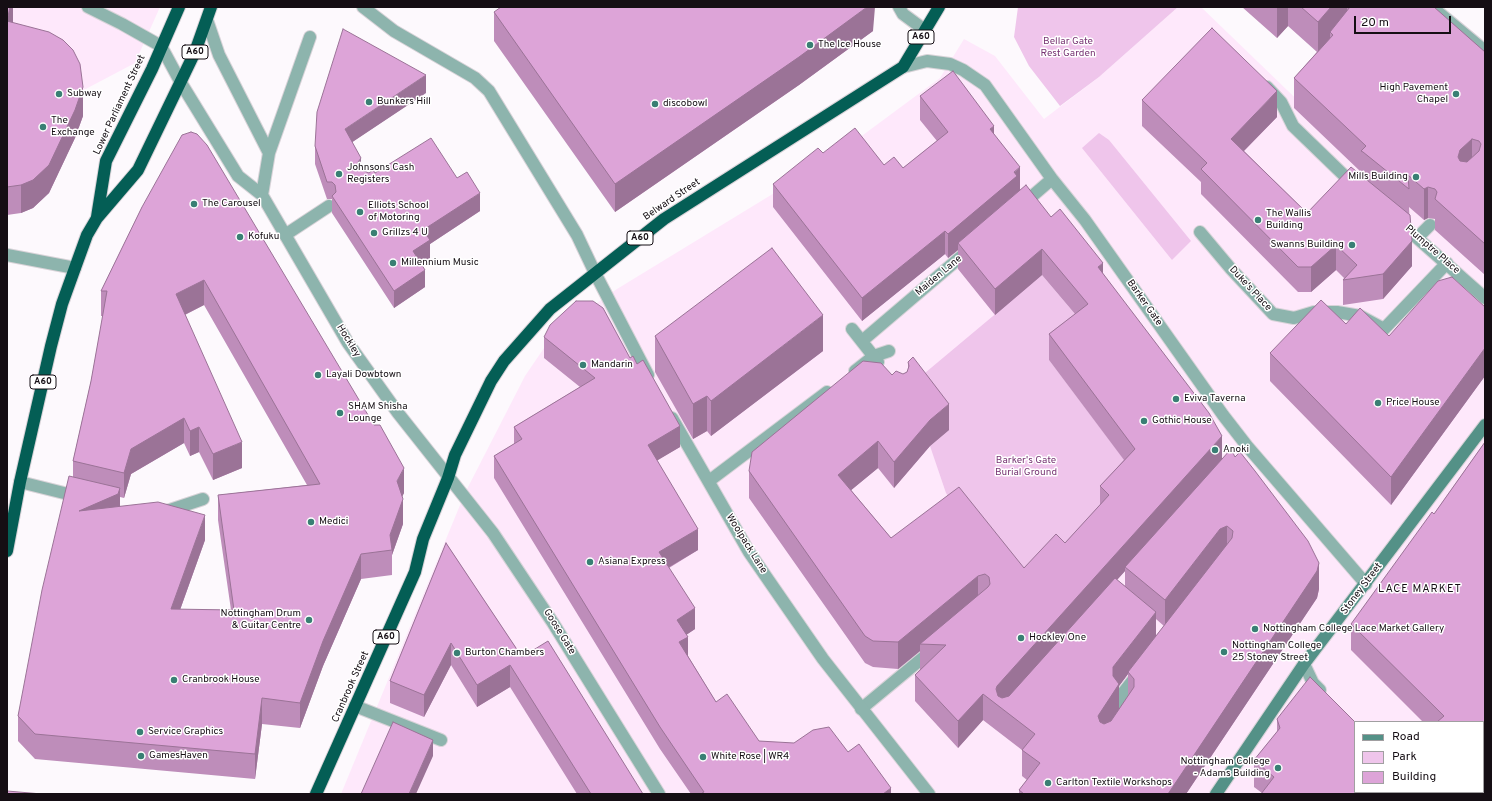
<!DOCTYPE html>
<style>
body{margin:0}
#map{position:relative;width:1492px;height:801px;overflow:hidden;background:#fdf9fd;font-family:Overpass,sans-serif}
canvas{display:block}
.frame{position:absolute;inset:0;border:8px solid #150e14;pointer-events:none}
.legend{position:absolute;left:1354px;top:721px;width:130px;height:72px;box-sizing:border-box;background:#fff;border:1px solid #a19fa1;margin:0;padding:5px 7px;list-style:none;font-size:12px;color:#150e14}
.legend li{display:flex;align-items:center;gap:8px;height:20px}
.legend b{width:20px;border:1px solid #a19fa1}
.scale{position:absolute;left:1354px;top:16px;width:97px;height:18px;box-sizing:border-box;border:2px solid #150e14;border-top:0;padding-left:5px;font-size:12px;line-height:14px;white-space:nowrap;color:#150e14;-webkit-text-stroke:3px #fff;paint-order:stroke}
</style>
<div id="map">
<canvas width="1492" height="801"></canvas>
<div class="frame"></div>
<ul class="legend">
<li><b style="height:5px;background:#549187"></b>Road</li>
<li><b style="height:11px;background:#efc5eb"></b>Park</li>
<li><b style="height:11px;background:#dda4d8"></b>Building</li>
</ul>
<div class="scale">20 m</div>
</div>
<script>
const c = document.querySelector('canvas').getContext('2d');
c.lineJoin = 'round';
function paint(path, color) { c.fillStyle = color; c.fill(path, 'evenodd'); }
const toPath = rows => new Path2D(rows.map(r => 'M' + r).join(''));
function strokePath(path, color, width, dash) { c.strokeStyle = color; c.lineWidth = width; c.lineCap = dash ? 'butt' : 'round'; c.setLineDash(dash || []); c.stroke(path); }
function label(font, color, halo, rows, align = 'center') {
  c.font = font + ' Overpass,sans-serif'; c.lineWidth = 3; c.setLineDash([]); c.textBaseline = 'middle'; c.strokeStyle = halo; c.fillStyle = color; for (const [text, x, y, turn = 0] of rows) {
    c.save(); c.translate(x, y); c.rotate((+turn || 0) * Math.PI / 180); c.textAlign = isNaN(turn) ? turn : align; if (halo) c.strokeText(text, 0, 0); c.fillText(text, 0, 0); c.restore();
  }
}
const built = toPath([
 [7,7,160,7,135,63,80,92,7,49],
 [1178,7,1201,7,1373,173,1454,247,1485,212,1485,794,341,794,465,493,525,376,544,348,567,324,617,289,771,195,863,135,940,78,964,39,995,56,1044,119,1099,77],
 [1355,722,1483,722,1483,792,1355,792]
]);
const green = toPath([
 [1018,7,1178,7,1099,77,1060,106,1029,66,1014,37],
 [1099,133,1109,140,1191,241,1172,260,1082,148],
 [1042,275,1074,313,1098,293,1049,360,1135,474,1001,619,959,514,946,493,930,446,949,430,913,383]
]);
const lane = toPath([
 [363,7,394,31,475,78,489,91,577,235,595,273],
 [899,7,903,14,926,31],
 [1267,87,1281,102,1293,126,1355,186],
 [1399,222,1485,298],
 [1200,232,1231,269,1273,314,1294,318,1314,312,1337,312,1360,316,1384,329,1447,263],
 [285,235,329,206],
 [1418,237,1430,225],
 [874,356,889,351],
 [20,482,80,497],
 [164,512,203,499],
 [1304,664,1313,683,1320,690],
 [355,706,441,740],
 [861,709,931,651],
 [1124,716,1128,710,1119,698,1138,674],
 [1426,792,1428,794]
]);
const street = toPath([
 [88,7,122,24,161,46,181,83,238,176,262,195,348,343,398,413,493,533,553,623,659,794],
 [1432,7,1485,51],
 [207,20,219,55,269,153,262,195],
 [903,67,927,61,950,64,963,70,985,85,1052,179,1085,220,1223,415,1247,446,1366,584],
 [269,153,310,37],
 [1023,204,1052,179],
 [7,255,75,268],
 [595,273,648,375],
 [852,329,878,362],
 [862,341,970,249],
 [855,371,874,356],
 [672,418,749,552,823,659,929,794],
 [709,481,827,392]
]);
const secondary = toPath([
 [1216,794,1304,664,1485,425]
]);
const highway = toPath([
 [97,217,106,161,152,69,179,7],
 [7,551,20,482,51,346,62,304,75,268,87,235,97,218,138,170,195,52,211,7],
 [316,794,415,572,423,539,448,478,455,455,491,381,504,361,550,309,664,219,903,67,939,7]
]);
const wall = toPath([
 [7,7,13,7,13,23,83,116,75,138,49,193,33,208,21,213,7,215],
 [1242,7,1434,7,1485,52,1485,275,1435,230,1435,219,1428,218,1424,220,1409,207,1412,266,1383,299,1343,305,1343,280,1344,278,1336,270,1311,292,1298,292,1201,194,1201,182,1142,126,1142,100,1277,117,1244,151,1307,213,1361,175,1361,172,1294,108,1294,78,1317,52,1288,26,1277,38],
 [494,12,873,31,799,85,615,212,494,41],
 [426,93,352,142,361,170,369,173,375,173,457,178,480,211,430,244,430,258,421,263,425,287,394,308,332,213,332,199,327,199,315,164,315,146],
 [920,96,994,134,1020,190,1051,217,1103,274,1222,458,1319,589,1317,598,1186,794,1019,794,1019,790,1027,780,1022,776,1022,750,983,720,958,748,915,701,915,675,920,670,920,651,898,669,873,667,865,663,749,498,749,471,892,375,903,374,907,372,908,370,908,362,949,430,930,446,894,488,878,468,851,490,891,538,1024,568,1065,543,1100,505,1100,486,1124,460,1049,360,1049,334,1075,314,1042,275,995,315,958,269,958,250,948,258,945,254,862,321,773,207,773,184,823,153,884,165,903,168,937,141,920,120],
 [1125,571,1125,586,1117,580],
 [1156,619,1164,626,1156,636],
 [1128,674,1128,696,1119,710,1119,686],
 [142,207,404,493,402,497,403,524,392,555,392,575,361,579,323,666,300,728,262,724,255,779,35,759,18,741,18,716,73,477,73,461,91,381,103,316,101,316,101,291],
 [204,305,307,485,218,495,218,520,231,610,180,610,205,540,120,506,120,497,124,498,131,474,184,443,190,456,199,452,213,480,242,468,185,315],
 [1485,307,1485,376,1391,505,1270,381,1270,353,1346,324,1389,336],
 [655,336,823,351,711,436,707,431,693,439,655,372],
 [544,337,630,358,680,447,657,460,698,550,669,568,695,629,686,635,688,656,716,702,759,741,848,752,891,794,691,794,660,749,494,478,494,456,514,444,514,427,580,387,544,358],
 [1485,442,1485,794,1483,792,1483,722,1423,722,1351,650,1351,624,1434,514],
 [446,543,522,657,643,794,577,794,510,687,477,707,451,665,424,717,390,703,390,681],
 [1277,719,1427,794,1262,793,1254,787,1254,760,1277,732]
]);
const shadedWall = toPath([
 [10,7,13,7,13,23,7,21],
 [867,7,875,7,873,31,799,85,615,212,615,184],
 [1277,7,1288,7,1288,26,1277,38],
 [1331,7,1347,7,1347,25,1330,32,1330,40,1318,53,1318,22],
 [426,75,426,93,345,147,345,129],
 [83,87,83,116,75,138,49,193,33,208,21,213,21,185],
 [1277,91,1277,117,1231,164,1231,139],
 [994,126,994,150,990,129],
 [1472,139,1472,170,1460,181,1458,157,1460,150],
 [361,158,361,176,358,179,358,162],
 [1020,167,1020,190,958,243,958,250,948,258,948,234],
 [1428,187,1428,218,1424,220,1424,189],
 [480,193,480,211,430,244,430,258,413,269,413,251,423,230],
 [945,231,945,254,862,321,862,298],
 [1412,241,1412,266,1383,299,1383,274],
 [1336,245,1336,270,1311,292,1311,267],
 [1042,249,1042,275,995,315,995,289],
 [1103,263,1103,289,1098,267],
 [425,270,425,287,394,308,394,291],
 [204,280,204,305,176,319,176,294],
 [823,315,823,351,711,436,711,401],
 [1485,348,1485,376,1391,505,1391,477],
 [707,396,707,431,693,439,693,404],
 [949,404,949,430,930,446,894,488,894,462,930,420],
 [184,418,184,443,131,474,124,498,124,473,131,449],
 [680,426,680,447,648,466,648,445],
 [199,427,199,452,190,456,190,431],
 [1222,436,1222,462,1125,567,1125,571,1001,708,996,689,997,686],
 [878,441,878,468,838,501,838,475],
 [242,442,242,468,213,480,213,454],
 [404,468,404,493,397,506,397,481],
 [120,488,120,513,79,511],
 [403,499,403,524,392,555,392,550,390,535],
 [205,515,205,540,171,635,171,609],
 [1227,526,1227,553,1165,626,1165,600,1220,529],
 [698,529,698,550,659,573,659,552],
 [361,554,361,579,323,666,300,728,300,703,323,641],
 [1319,563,1319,589,1317,598,1186,794,1168,794],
 [978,576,978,602,920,644,920,651,898,669,898,642],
 [695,608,695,629,677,641,677,620],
 [1156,612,1156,638,1128,672,1128,674,1119,686,1119,710,1098,743,1098,716,1113,667],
 [688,637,688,658,679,642],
 [451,643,451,665,424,717,424,695],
 [510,665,510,687,477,707,477,685],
 [983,694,983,720,958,748,958,721],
 [262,698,262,724,255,779,255,754],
 [433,740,433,756,416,794,409,794],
 [891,788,891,794,883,794]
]);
const building = toPath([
 [7,7,10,7,7,21,49,32,63,40,73,50,80,64,83,87,75,110,49,165,33,180,21,185,7,187,7,7],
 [501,7,867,7,799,57,615,184,494,12,501,7],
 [1301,7,1331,7,1318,22,1301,7],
 [1350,7,1434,7,1485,52,1485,244,1435,199,1437,192,1435,189,1428,187,1424,189,1408,175,1409,189,1363,152,1361,151,1366,146,1294,78,1333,35,1330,32,1350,7],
 [1472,139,1479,141,1481,144,1479,151,1467,162,1460,161,1458,157,1460,150,1472,139],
 [1212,28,1277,91,1231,139,1307,213,1351,167,1410,215,1412,241,1383,274,1343,280,1357,265,1336,245,1311,267,1298,267,1201,169,1207,163,1142,100,1212,28],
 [343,29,426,75,345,129,361,158,358,162,359,169,369,173,373,170,375,173,431,138,457,178,467,172,480,193,423,230,430,240,413,251,425,270,394,291,332,196,336,192,335,185,332,182,327,182,315,146,317,112,343,29],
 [953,71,994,126,990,129,1020,167,1014,172,1017,176,948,234,945,231,862,298,773,184,818,148,823,153,855,128,884,165,894,157,903,168,948,132,920,96,953,71],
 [191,132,197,134,207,145,374,425,380,425,404,468,397,481,403,499,390,535,392,550,361,554,323,641,300,703,262,698,255,754,35,734,18,716,42,590,69,476,120,488,118,494,79,511,158,502,205,515,171,609,234,610,218,495,320,484,204,280,176,294,242,442,213,454,199,427,190,431,184,418,131,449,124,473,73,461,91,381,107,291,101,291,142,207,182,135,191,132],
 [1026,185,1051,217,1060,209,1103,263,1098,267,1209,413,1222,436,997,686,996,689,998,696,1002,698,1009,696,1115,578,1156,612,1113,667,1113,676,1119,684,1098,716,1100,722,1104,724,1111,721,1134,687,1134,679,1128,672,1232,538,1233,531,1227,526,1220,529,1165,600,1125,567,1231,449,1235,457,1240,452,1255,471,1308,541,1319,563,1317,571,1168,794,1024,794,1019,790,1040,763,1022,750,1035,734,983,694,958,721,915,675,946,645,920,644,988,587,990,584,989,577,985,574,978,576,898,642,873,641,865,636,749,471,752,452,863,361,881,363,892,375,896,371,903,374,907,372,909,366,908,362,913,357,949,404,930,420,894,462,878,441,838,475,891,538,959,487,1024,568,1056,534,1065,543,1109,495,1100,486,1135,449,1049,334,1088,304,1042,249,995,289,958,243,1026,185],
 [772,248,823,315,711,401,707,396,693,404,655,336,772,248],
 [1452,277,1485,307,1485,348,1391,477,1270,353,1321,300,1346,324,1360,308,1389,336,1438,281,1452,277],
 [576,301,593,301,603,308,630,358,633,356,637,364,643,360,680,426,648,445,698,529,659,552,695,608,677,620,688,637,679,642,716,702,727,694,759,741,794,743,813,730,829,727,848,752,859,744,891,788,883,794,703,794,702,793,704,792,660,727,494,456,522,439,514,427,595,378,544,337,550,325,576,301],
 [1485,442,1485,775,1483,773,1483,722,1437,722,1444,716,1351,624,1432,512,1434,514,1485,442],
 [446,543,522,657,548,641,643,794,591,794,510,665,477,685,451,643,424,695,390,681,446,543],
 [1310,677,1355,722,1355,792,1425,792,1427,794,1261,794,1274,777,1254,760,1280,728,1277,719,1310,677],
 [393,722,433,740,409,794,361,794,393,722],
 [1485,778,1485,794,1470,794,1472,792,1483,792,1483,780,1485,778],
 [7,791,42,794,7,794,7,791]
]);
const markers = [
 [810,45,4,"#397f74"],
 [59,94,4,"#397f74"],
 [1456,94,4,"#397f74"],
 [369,102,4,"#397f74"],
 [655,104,4,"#397f74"],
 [43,127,4,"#397f74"],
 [339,174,4,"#397f74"],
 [1416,177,4,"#397f74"],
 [194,204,4,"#397f74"],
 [360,212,4,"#397f74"],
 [1258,220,4,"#397f74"],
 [374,233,4,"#397f74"],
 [240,237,4,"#397f74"],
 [1352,245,4,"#397f74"],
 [393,263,4,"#397f74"],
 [583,365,4,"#397f74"],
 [318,375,4,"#397f74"],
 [1176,399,4,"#397f74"],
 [1378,403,4,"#397f74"],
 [340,413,4,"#397f74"],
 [1144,421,4,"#397f74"],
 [1215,450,4,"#397f74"],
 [311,522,4,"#397f74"],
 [590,562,4,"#397f74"],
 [309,620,4,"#397f74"],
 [1255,629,4,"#397f74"],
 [1021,638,4,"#397f74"],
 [1224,652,4,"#397f74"],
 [457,653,4,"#397f74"],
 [174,680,4,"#397f74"],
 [140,732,4,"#397f74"],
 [141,756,4,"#397f74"],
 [703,757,4,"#397f74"],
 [1278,768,4,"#397f74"],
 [1048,783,4,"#397f74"]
];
const shields = [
 [921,37,26],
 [195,52,26],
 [640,238,26],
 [43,382,26],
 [386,637,26]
];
const shieldNames = [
 ["A60",921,37],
 ["A60",195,52],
 ["A60",640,238],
 ["A60",43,382],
 ["A60",386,637]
];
const parkNames = [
 ["Bellar Gate",1068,42],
 ["Rest Garden",1068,54],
 ["Barker's Gate",1026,461],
 ["Burial Ground",1026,473]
];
const poiNames = [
 ["The Ice House",818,45],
 ["High Pavement",1448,88,"right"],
 ["Chapel",1448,100,"right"],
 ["Subway",67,94],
 ["Bunkers Hill",377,102],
 ["discobowl",663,104],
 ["The",51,121],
 ["Exchange",51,133],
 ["Johnsons Cash",347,168],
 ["Registers",347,180],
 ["Mills Building",1408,177,"right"],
 ["The Carousel",202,204],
 ["Elliots School",368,206],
 ["of Motoring",368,218],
 ["The Wallis",1266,214],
 ["Building",1266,226],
 ["Grillzs 4 U",382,233],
 ["Kofuku",248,237],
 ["Swanns Building",1344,245,"right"],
 ["Millennium Music",401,263],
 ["Mandarin",591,365],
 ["Layali Dowbtown",326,375],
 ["Eviva Taverna",1184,399],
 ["Price House",1386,403],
 ["SHAM Shisha",348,407],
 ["Lounge",348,419],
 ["Gothic House",1152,421],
 ["Anoki",1223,450],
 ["Medici",319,522],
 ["Asiana Express",598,562],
 ["Nottingham Drum",301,614,"right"],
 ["& Guitar Centre",301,626,"right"],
 ["Nottingham College Lace Market Gallery",1263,629],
 ["Hockley One",1029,638],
 ["Nottingham College",1232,646],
 ["25 Stoney Street",1232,658],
 ["Burton Chambers",465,653],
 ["Cranbrook House",182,680],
 ["Service Graphics",148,732],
 ["GamesHaven",149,756],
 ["White Rose | WR4",711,757],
 ["Nottingham College",1270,762,"right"],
 ["- Adams Building",1270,774,"right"],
 ["Carlton Textile Workshops",1056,783]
];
const streetNames = [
 ["Lower Parliament Street",120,105,-65],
 ["Belward Street",672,200,-34],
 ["Plumptre Place",1432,250,41],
 ["Maiden Lane",939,276,-40],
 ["Duke's Place",1250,289,47],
 ["Barker Gate",1144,303,55],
 ["Hockley",348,341,58],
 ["Woolpack Lane",746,544,58],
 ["Stoney Street",1362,589,-53],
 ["Goose Gate",559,632,58],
 ["Cranbrook Street",351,687,-66]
];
const neighbourhoodNames = [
 ["LACE MARKET",1420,590]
];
paint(built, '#fee8fb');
paint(green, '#efc5eb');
strokePath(lane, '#d8d3d8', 14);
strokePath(street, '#d8d3d8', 14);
strokePath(secondary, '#d8d3d8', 14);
strokePath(highway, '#d8d3d8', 14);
strokePath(lane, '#8db4ad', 12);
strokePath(street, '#8db4ad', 12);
strokePath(secondary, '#549187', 12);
strokePath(highway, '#045e55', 12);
paint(wall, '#be8dba');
paint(shadedWall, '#9b7397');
paint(building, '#dda4d8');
strokePath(building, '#9b7397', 1);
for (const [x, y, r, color] of markers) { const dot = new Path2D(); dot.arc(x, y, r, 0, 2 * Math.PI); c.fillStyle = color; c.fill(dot); strokePath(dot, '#fff', 1.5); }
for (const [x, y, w] of shields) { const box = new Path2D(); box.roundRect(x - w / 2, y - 7, w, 14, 3); c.fillStyle = '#fff'; c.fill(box); strokePath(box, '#150e14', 1); }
label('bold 9px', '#150e14', null, shieldNames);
label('10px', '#773473', '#fff', parkNames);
label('10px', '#150e14', '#fff', poiNames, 'left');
label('10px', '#150e14', '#fff', streetNames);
c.letterSpacing = '1px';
label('11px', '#150e14', '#fff', neighbourhoodNames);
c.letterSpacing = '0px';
</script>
